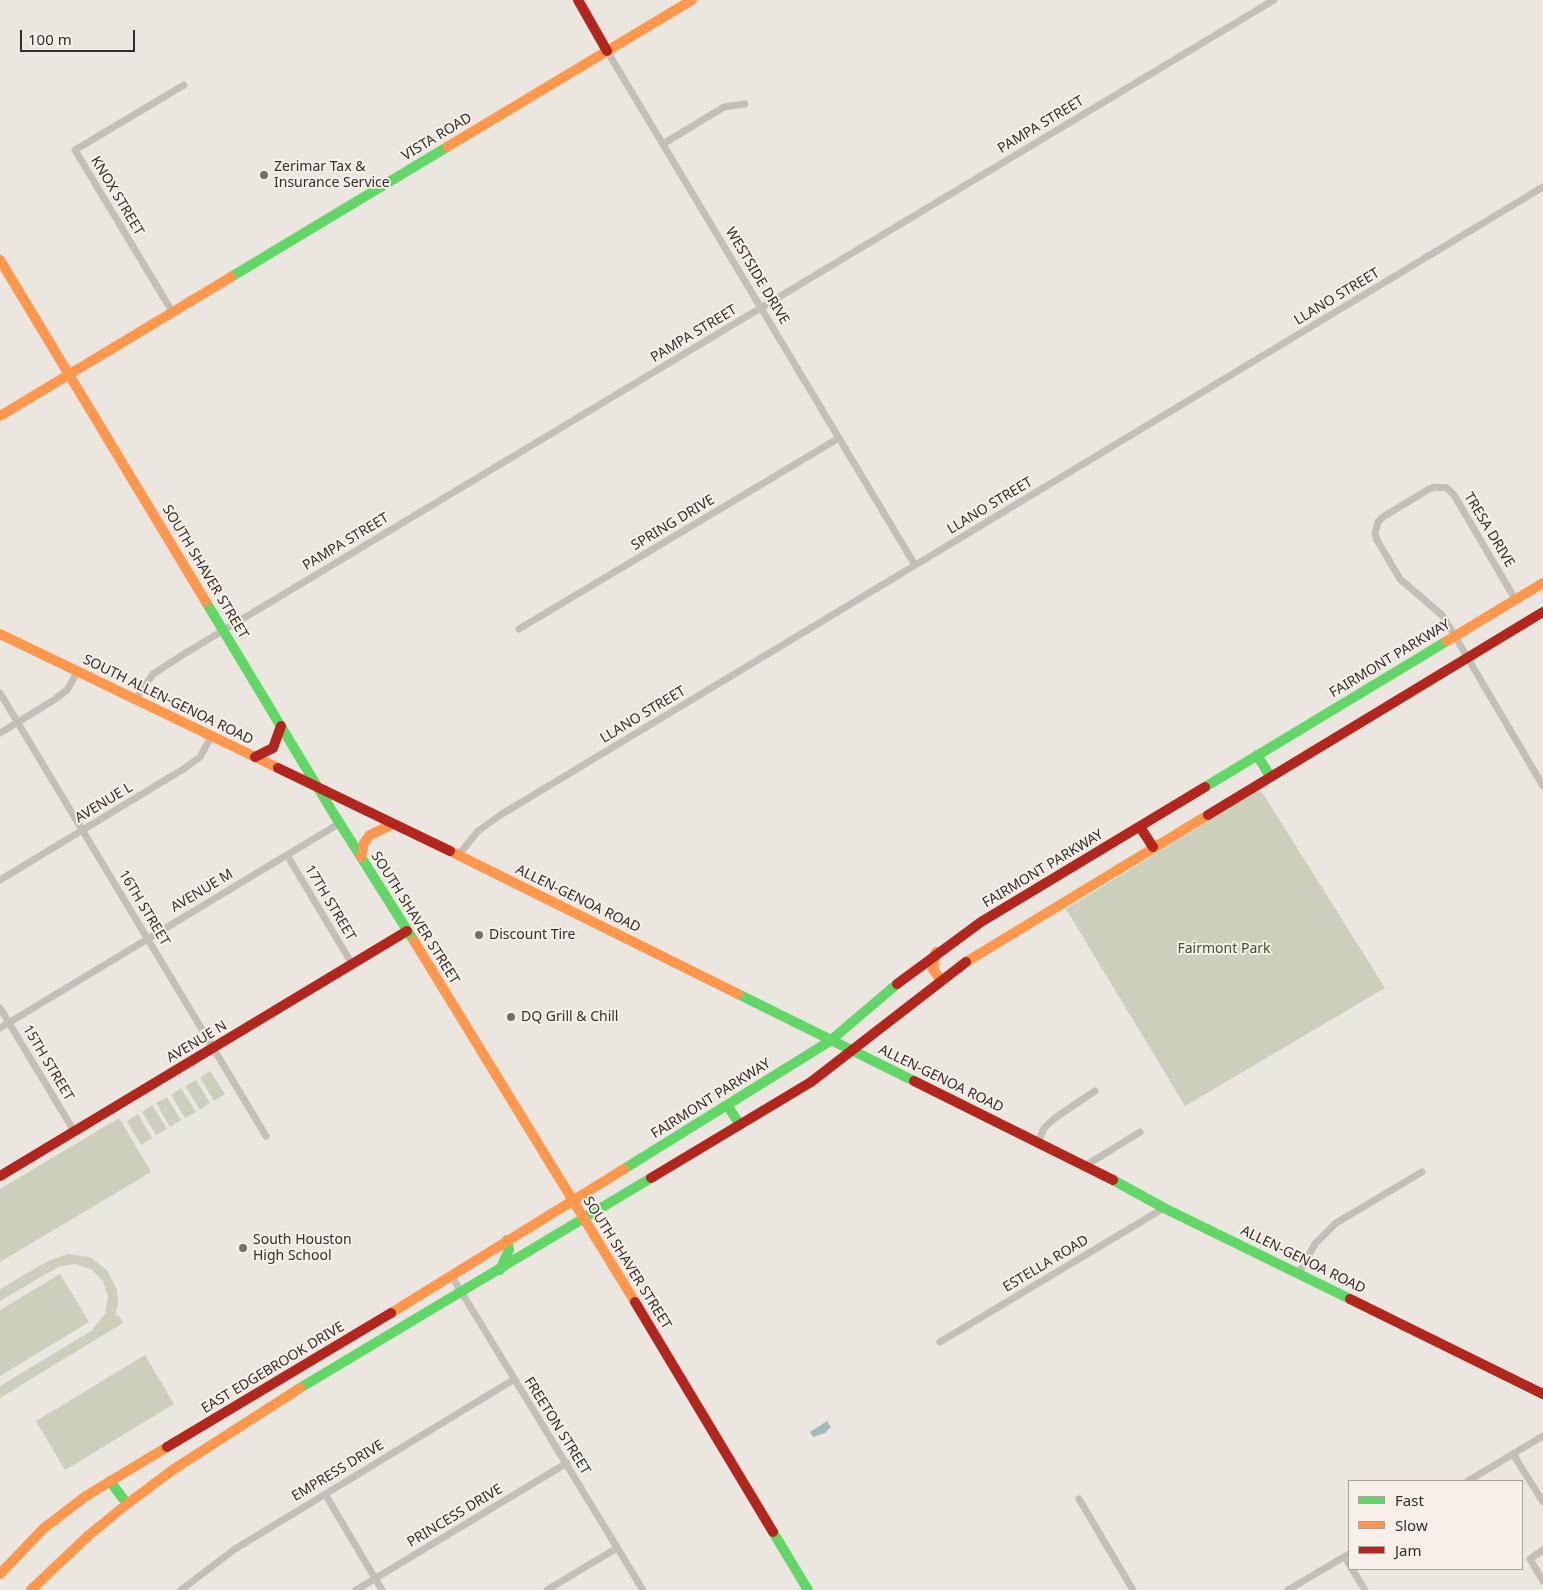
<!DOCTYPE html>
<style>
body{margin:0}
#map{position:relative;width:1543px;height:1590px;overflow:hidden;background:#ebe6e0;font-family:"Noto Sans",sans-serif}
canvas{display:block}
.legend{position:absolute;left:1348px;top:1480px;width:175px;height:90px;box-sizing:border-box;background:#f7f0e8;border:1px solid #a9a29b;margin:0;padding:6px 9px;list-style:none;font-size:15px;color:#342c28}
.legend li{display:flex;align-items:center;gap:10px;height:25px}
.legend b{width:25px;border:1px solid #a9a29b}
.scale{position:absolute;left:20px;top:30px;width:115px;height:22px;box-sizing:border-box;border:2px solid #342c28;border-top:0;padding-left:6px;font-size:15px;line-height:18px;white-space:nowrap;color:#342c28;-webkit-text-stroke:4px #f7f0e8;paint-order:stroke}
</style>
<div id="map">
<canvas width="1543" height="1590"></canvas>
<ul class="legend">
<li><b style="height:6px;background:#63d668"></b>Fast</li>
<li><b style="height:6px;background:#ff974d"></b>Slow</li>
<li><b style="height:6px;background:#b3261e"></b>Jam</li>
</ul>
<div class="scale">100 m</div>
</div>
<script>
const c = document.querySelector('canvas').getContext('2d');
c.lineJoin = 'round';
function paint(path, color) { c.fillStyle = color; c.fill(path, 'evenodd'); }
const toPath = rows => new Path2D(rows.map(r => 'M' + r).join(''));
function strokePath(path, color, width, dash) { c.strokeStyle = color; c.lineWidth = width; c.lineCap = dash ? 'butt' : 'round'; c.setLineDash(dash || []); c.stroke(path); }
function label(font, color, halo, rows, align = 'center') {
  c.font = font + ' "Noto Sans",sans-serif'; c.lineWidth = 4; c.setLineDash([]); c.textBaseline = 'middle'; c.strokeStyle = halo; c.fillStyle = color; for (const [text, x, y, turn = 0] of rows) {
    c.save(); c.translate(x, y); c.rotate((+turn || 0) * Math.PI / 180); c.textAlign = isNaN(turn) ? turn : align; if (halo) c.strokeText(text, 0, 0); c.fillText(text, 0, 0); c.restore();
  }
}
const green = toPath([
 [1260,789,1385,988,1185,1106,1066,909],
 [210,1071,225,1094,214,1101,200,1077],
 [196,1080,210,1103,200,1110,185,1086],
 [181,1088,196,1112,185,1118,171,1095],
 [167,1097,181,1120,170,1127,156,1103],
 [152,1105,167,1129,156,1135,142,1112],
 [138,1114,152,1138,141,1145,127,1121],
 [119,1118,151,1172,0,1262,0,1189],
 [68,1254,90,1257,107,1270,117,1290,118,1304,115,1316,118,1315,123,1323,0,1398,0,1386,91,1331,105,1314,108,1297,103,1281,91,1269,75,1264,58,1267,0,1301,0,1289,48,1261],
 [60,1274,89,1322,0,1376,0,1310],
 [145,1355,174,1404,65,1470,36,1421]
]);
const water = toPath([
 [827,1421,831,1427,825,1433,813,1437,810,1432]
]);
const street = toPath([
 [607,51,915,565],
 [663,144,724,107,745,104],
 [173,313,75,150,184,85],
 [1515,599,1454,495,1447,488,1435,487,1429,489,1383,517,1378,522,1375,533,1377,540,1400,579,1443,616,1543,786],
 [519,629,839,438],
 [0,693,266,1136],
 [136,699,153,674,184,654,1274,0],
 [0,733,54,700,67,690,78,671],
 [287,855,352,964],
 [458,856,478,831,502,814,1543,187],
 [0,880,185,768,200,757,211,737],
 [0,1008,74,1131],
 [0,1028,340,823],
 [1038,1142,1044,1128,1055,1118,1095,1091],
 [1085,1166,1140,1132],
 [1298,1274,1315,1244,1336,1223,1422,1172],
 [451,1275,643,1590],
 [940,1342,1164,1208],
 [1513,1454,1543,1502],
 [1468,1481,1543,1436],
 [325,1494,382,1590],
 [1079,1499,1133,1590],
 [1543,1550,1530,1559,1543,1581],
 [1345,1557,1349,1564],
 [1352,1569,1365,1590],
 [181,1590,235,1549,513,1380],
 [356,1590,567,1463],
 [547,1590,617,1548],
 [1288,1590,1349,1554]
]);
const fast = toPath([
 [231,277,447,147],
 [206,602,332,811,414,941],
 [1257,755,1270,776],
 [1205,787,1447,641],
 [738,994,914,1081],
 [727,1105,740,1125],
 [624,1169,830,1041,897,984],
 [1113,1180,1164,1208,1350,1299],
 [500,1270,509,1250,507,1240],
 [300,1388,651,1178],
 [110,1481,127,1504],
 [773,1532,808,1590]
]);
const slow = toPath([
 [447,147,692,0],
 [0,260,206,602],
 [0,416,231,277],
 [0,634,278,768],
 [1447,641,1543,583],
 [450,851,738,994],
 [361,857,364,843,370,835,393,824],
 [414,941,635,1302],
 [936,952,933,969,941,981],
 [966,962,1208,815],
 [391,1313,624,1169],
 [0,1574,44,1528,86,1496,167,1447],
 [31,1590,89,1535,127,1504,174,1469,300,1388]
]);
const jam = toPath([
 [578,0,607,51],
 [255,757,273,748,281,726],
 [278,768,450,851],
 [1208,815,1543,612],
 [1140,827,1153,847],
 [897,984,981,922,1205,787],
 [914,1081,1113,1180],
 [0,1176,407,931],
 [651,1178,811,1082,966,962],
 [1350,1299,1543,1394],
 [635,1302,773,1532],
 [167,1447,391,1313]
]);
const markers = [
 [264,175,5,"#746d68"],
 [479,935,5,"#746d68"],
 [511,1017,5,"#746d68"],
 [243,1248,5,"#746d68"]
];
const streetNames = [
 ["PAMPA STREET",1041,125,-31],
 ["VISTA ROAD",437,137,-31],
 ["KNOX STREET",117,196,59],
 ["WESTSIDE DRIVE",757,276,59],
 ["LLANO STREET",1337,297,-31],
 ["PAMPA STREET",694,334,-31],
 ["LLANO STREET",990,506,-31],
 ["SPRING DRIVE",673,523,-31],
 ["TRESA DRIVE",1489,530,59],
 ["PAMPA STREET",346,542,-31],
 ["SOUTH SHAVER STREET",205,572,59],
 ["FAIRMONT PARKWAY",1390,659,-31],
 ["SOUTH ALLEN-GENOA ROAD",168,700,26],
 ["LLANO STREET",643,715,-31],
 ["AVENUE L",104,803,-31],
 ["FAIRMONT PARKWAY",1043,869,-31],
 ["AVENUE M",202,891,-31],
 ["ALLEN-GENOA ROAD",578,899,26],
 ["17TH STREET",330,903,59],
 ["16TH STREET",144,908,59],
 ["SOUTH SHAVER STREET",415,918,58],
 ["AVENUE N",197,1042,-31],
 ["15TH STREET",48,1063,59],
 ["ALLEN-GENOA ROAD",941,1079,26],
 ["FAIRMONT PARKWAY",711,1099,-32],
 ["ALLEN-GENOA ROAD",1303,1260,26],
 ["SOUTH SHAVER STREET",627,1263,58],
 ["ESTELLA ROAD",1046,1264,-31],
 ["EAST EDGEBROOK DRIVE",273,1368,-31],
 ["FREETON STREET",557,1426,58],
 ["EMPRESS DRIVE",338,1471,-31],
 ["PRINCESS DRIVE",455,1516,-31]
];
const poiNames = [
 ["Zerimar Tax &",274,167],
 ["Insurance Service",274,183],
 ["Discount Tire",489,935],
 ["DQ Grill & Chill",521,1017],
 ["South Houston",253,1240],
 ["High School",253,1256]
];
const parkNames = [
 ["Fairmont Park",1224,949]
];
paint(green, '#cccfbb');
paint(water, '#9fbbba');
strokePath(street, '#c4beb9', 7);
strokePath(fast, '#63d668', 10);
strokePath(slow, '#ff974d', 10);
strokePath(jam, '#b3261e', 10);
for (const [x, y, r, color] of markers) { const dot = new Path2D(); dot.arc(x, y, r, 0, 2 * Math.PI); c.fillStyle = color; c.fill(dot); strokePath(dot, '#f7f0e8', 2); }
label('14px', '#342c28', '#f7f0e8', streetNames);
label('14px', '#342c28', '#f7f0e8', poiNames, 'left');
label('14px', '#44502e', '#f7f0e8', parkNames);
</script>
